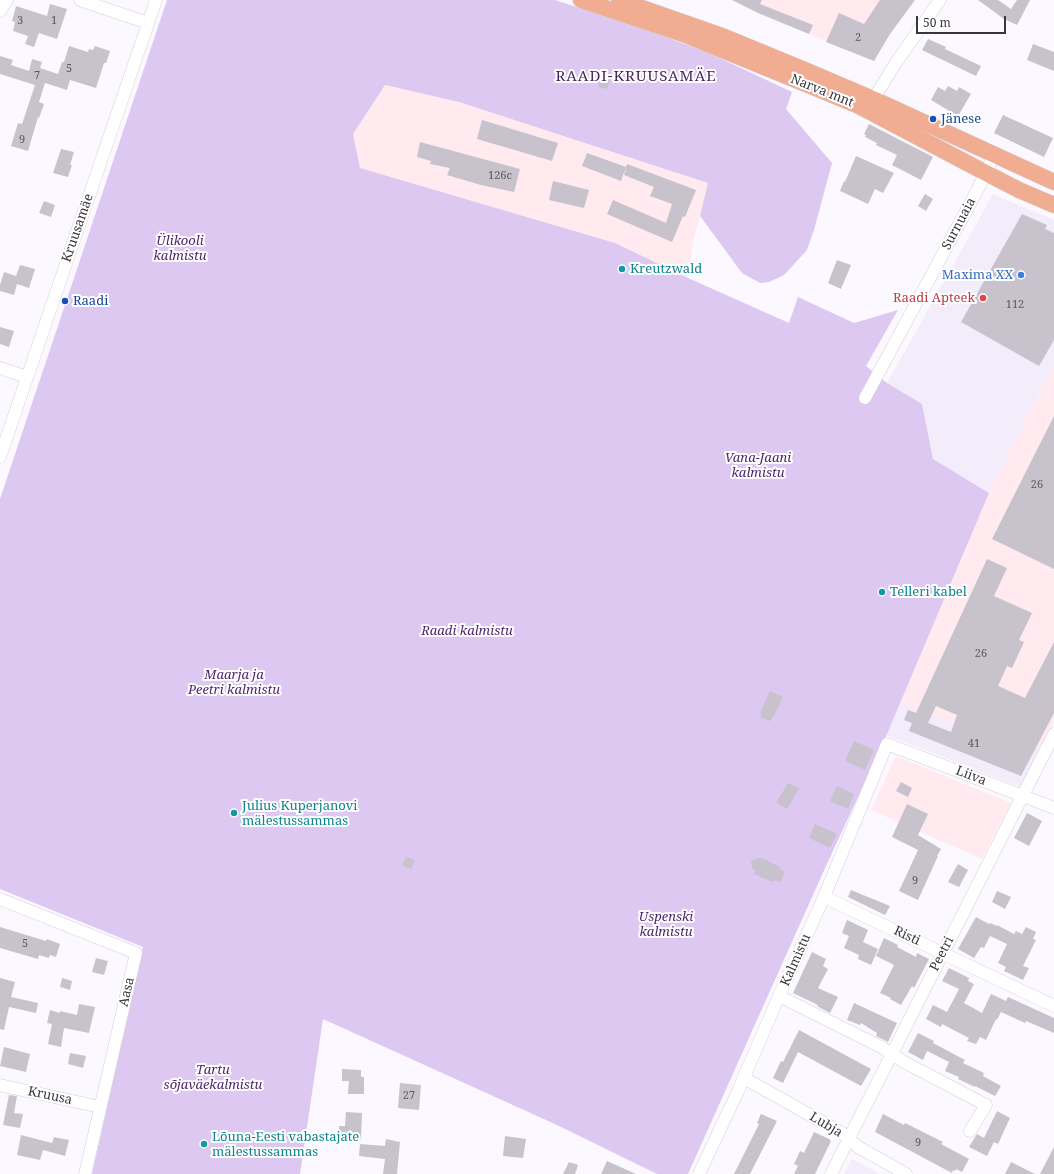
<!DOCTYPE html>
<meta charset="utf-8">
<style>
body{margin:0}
#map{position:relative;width:1054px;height:1174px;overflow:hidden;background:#fcf8ff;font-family:"Noto Serif",serif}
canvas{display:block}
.scale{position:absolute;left:916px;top:16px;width:90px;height:18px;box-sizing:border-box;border:2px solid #39363b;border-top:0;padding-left:5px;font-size:12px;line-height:14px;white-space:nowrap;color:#39363b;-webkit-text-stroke:3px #fff;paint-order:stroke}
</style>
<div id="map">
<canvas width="1054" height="1174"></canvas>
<div class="scale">50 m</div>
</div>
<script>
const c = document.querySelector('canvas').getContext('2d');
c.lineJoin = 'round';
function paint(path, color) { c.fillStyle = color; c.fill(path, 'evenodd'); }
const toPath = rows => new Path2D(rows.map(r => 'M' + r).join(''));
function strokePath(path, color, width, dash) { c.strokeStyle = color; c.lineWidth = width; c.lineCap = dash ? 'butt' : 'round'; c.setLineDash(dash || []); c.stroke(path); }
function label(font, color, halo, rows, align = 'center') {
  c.font = font + ' "Noto Serif",serif'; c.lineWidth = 4; c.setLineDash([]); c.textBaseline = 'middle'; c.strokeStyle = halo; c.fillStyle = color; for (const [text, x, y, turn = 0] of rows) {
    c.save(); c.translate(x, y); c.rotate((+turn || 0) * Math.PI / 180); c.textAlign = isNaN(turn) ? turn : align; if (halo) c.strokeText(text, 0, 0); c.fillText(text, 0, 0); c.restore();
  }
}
const built = toPath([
 [993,194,1054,220,1054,364,989,493,933,459,922,404,887,383],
 [900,702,954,724,975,733,1010,735,1040,749,1021,787,886,735],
 [852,1159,880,1174,844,1174]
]);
const industrial = toPath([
 [732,0,915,0,890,34,874,61,764,15],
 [385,85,459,102,709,183,693,242,688,278,614,243,359,168,353,134],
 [1054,364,1054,722,1040,749,1010,735,975,734,954,724,900,702,989,493],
 [896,756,1011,803,982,859,871,810]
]);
const green = toPath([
 [167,0,555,0,639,27,709,53,792,92,786,109,832,163,814,230,807,250,784,275,769,282,760,283,742,273,700,216,708,183,459,102,385,85,353,134,360,168,615,243,688,278,789,323,798,297,854,323,898,310,866,366,887,383,922,404,933,459,989,493,884,741,826,866,688,1174,657,1174,557,1125,323,1019,300,1174,92,1174,143,947,0,889,0,499]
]);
const building = toPath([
 [732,0,762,0,760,4,813,25,809,34,758,13],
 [880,0,915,0,890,34,874,61,826,42,839,13,864,24],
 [978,0,998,0,1011,9,1017,0,1030,0,1017,25,1004,19],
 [50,4,67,9,57,39,39,33,34,47,25,44,28,36,13,31,15,22,12,21,16,6,47,16],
 [928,39,946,47,945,49,981,66,976,76,922,50],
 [1033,44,1054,52,1054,71,1027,60],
 [69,46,88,52,89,49,93,50,95,46,110,51,106,63,104,63,96,88,70,80,67,90,45,83,39,102,44,104,39,118,38,117,28,151,11,146,18,123,22,124,35,85,0,74,0,56,13,60,11,65,29,71,32,59,42,62,40,68,58,74,62,62,64,62],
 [602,75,611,78,607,89,598,87],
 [948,86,957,91,959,87,971,94,958,116,931,100,938,87,945,91],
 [1003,115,1053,138,1044,157,994,133],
 [482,120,558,143,552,161,477,139],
 [869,124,933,157,921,180,892,165,897,155,876,145,877,143,865,137,866,135,864,134],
 [420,142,520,169,514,192,481,185,447,175,450,168,430,164,431,161,417,157],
 [61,149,74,152,70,165,72,165,68,177,53,173],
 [587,153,626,167,621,181,582,166],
 [856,156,894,173,883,193,875,189,868,204,840,191,844,181,845,182],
 [627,164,696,190,685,217,683,216,672,242,607,214,613,200,666,223,672,204,650,196,654,187,624,175],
 [553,181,589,190,584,208,549,200],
 [925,194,933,199,926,211,918,206],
 [44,201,55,205,51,217,39,213],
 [1022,214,1047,225,1045,229,1054,233,1054,340,1039,366,961,322],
 [837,260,851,265,841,289,828,283],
 [20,265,35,269,29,288,17,284,14,295,0,291,0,285,4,272,16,276],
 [0,327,14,331,9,347,0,344],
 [1054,416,1054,569,992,539],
 [987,559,1007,568,994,596,1032,613,1019,640,1024,642,1012,668,1007,666,998,686,1025,698,1054,642,1054,713,1021,776,909,731,912,723,904,720,908,710,916,713],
 [936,706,957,715,951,732,928,723],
 [770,691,783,697,773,718,772,718,770,721,760,717,762,714,760,713],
 [854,741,874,750,865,770,845,761],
 [901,782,912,788,908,797,896,791],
 [788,783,799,788,787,809,776,803],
 [837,786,854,794,848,809,830,801],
 [907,804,928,814,918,835,941,849,937,856,938,856,918,900,899,891,918,850,892,837],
 [1027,813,1042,821,1029,846,1014,838],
 [815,824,837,834,830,848,809,838],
 [406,857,415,860,411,869,402,865],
 [762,858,780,867,779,869,785,872,780,883,774,880,773,882,754,874,756,871,752,868,751,862,754,859],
 [958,864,968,870,959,887,948,882],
 [851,890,890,906,885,915,848,897],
 [997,891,1011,897,1005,909,992,902],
 [976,917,989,924,990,923,997,926,997,925,1014,934,1016,931,1022,934,1026,927,1036,932,1033,939,1036,940,1023,966,1029,968,1023,980,1004,971,1006,967,998,963,1007,944,990,936,984,948,981,947,974,958,958,949],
 [847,920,868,930,863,942,878,949,871,965,858,959,859,955,844,948,849,936,842,933],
 [0,927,46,941,47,939,60,944,56,957,50,955,49,958,39,955,38,959,0,948],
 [884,938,898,945,897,947,916,957,917,953,929,959,914,988,912,986,901,1005,890,999,891,998,880,993,894,965,876,956],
 [812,952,826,959,823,966,828,969,818,988,838,997,830,1013,817,1006,818,1005,793,993],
 [96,958,108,961,104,975,92,972],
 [949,968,969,978,968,981,974,984,964,1003,982,1013,991,994,1006,1001,1008,997,1054,1018,1054,1033,1026,1021,1025,1023,1001,1012,997,1020,996,1019,986,1040,980,1037,976,1044,967,1041,969,1038,942,1024,941,1027,926,1019,933,1005,947,1012,959,989,942,981],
 [0,978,15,982,11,997,38,1003,36,1013,9,1007,4,1030,0,1029],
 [62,978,72,981,70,990,60,987],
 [854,1003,897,1023,888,1042,876,1036,877,1033,861,1023,860,1025,847,1020],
 [79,1004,95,1007,89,1033,64,1028,61,1047,48,1044,52,1024,47,1023,50,1010,60,1013,60,1011,77,1015],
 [799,1030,871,1069,861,1086,798,1052,783,1083,773,1078,781,1061,783,1062],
 [918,1033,934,1041,933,1043,965,1060,963,1063,984,1073,983,1076,1001,1086,995,1096,975,1086,975,1087,958,1079,959,1077,945,1071,949,1062,927,1051,923,1060,908,1052],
 [4,1047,30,1054,26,1072,0,1066],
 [70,1053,86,1056,83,1068,68,1064],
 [342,1069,361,1070,361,1077,364,1077,364,1094,348,1094,349,1081,342,1081],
 [400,1083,421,1085,419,1110,398,1108],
 [9,1095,17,1096,14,1113,23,1114,20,1128,3,1125],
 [997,1111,1010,1118,998,1144,994,1142,987,1156,969,1147,977,1134,984,1138],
 [346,1112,362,1113,361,1139,339,1137,339,1126,345,1126],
 [761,1114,777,1121,750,1174,734,1174,759,1124,757,1123],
 [883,1114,904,1125,905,1123,943,1142,941,1144,969,1159,962,1172,956,1169,955,1171,953,1170,952,1173,875,1132],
 [814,1132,829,1139,831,1141,815,1174,794,1174,798,1166,794,1164,800,1151,804,1153],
 [21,1135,52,1143,54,1137,69,1140,65,1156,43,1150,40,1160,17,1155],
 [505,1136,526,1139,523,1158,503,1156],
 [386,1139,400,1142,397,1174,383,1174,385,1159,359,1156,360,1144,385,1146],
 [1054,1147,1054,1174,1040,1174],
 [607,1161,636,1174,601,1174],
 [569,1162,578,1165,575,1174,563,1174],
 [1011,1162,1035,1174,1005,1174]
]);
const minor = toPath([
 [80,0,148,23],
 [0,11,7,0],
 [870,105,895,64,940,0],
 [0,368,27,377],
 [865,398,978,189,994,155],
 [0,457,156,0],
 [824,897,1054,1006],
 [0,899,136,953,85,1174],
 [779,996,881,1047,904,1062,986,1105,970,1131],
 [744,1078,842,1133,858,1147,906,1174],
 [0,1085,100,1107],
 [699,1174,738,1091,779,996,824,897,887,744,1054,808],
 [831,1174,1054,734]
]);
const major = toPath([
 [581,0,686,35,857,105,986,173,1019,190,1054,205],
 [619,0,722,36,807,71,873,99,1054,182]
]);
const markers = [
 [933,119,4,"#1a4fb4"],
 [622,269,4,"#0f9aa8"],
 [1021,275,4,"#3f7fe0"],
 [983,298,4,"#e0444e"],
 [65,301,4,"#1a4fb4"],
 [882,592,4,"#0f9aa8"],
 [234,813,4,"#0f9aa8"],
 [204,1144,4,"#0f9aa8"]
];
const numberNames = [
 ["3",20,21],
 ["1",54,21],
 ["2",858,38],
 ["5",69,69],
 ["7",37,76],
 ["9",22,140],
 ["126c",500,176],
 ["112",1015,305],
 ["26",1037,485],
 ["26",981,654],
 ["41",974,744],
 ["9",915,881],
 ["5",25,944],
 ["27",409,1096],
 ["9",918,1143]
];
const streetNames = [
 ["Narva mnt",822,91,22],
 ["Surnuaia",959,224,-62],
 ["Kruusamäe",78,228,-71],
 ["Liiva",971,776,21],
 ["Risti",907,936,25],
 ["Peetri",942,954,-63],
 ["Kalmistu",796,960,-66],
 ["Aasa",127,992,-77],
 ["Kruusa",50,1096,12],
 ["Lubja",826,1125,31]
];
const transitNames = [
 ["Jänese",941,119],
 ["Raadi",73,301]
];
const parkNames = [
 ["Ülikooli",180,241],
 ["kalmistu",180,256],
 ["Vana-Jaani",758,458],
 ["kalmistu",758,473],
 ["Raadi kalmistu",467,631],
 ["Maarja ja",234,675],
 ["Peetri kalmistu",234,690],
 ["Uspenski",666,917],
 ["kalmistu",666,932],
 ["Tartu",213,1070],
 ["sõjaväekalmistu",213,1085]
];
const cultureNames = [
 ["Kreutzwald",630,269],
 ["Telleri kabel",890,592],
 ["Julius Kuperjanovi",242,806],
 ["mälestussammas",242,821],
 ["Lõuna-Eesti vabastajate",212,1137],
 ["mälestussammas",212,1152]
];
const shopNames = [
 ["Maxima XX",1013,275]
];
const healthNames = [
 ["Raadi Apteek",975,298]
];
const quarterNames = [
 ["RAADI-KRUUSAMÄE",636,77]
];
paint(built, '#f3ecfa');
paint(industrial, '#ffeaef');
paint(green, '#ddc8f1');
paint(building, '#c7c2cc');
strokePath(minor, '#d4cfd9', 13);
strokePath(major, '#d7d7d8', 17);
strokePath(minor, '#fff', 12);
strokePath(major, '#f1ad92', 16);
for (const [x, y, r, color] of markers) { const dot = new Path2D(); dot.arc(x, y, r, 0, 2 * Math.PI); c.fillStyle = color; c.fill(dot); strokePath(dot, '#fff', 1.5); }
label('11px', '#5c595f', null, numberNames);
label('13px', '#39363b', '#fff', streetNames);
label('13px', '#164399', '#fff', transitNames, 'left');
label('italic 13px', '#4f226e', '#fff', parkNames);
label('13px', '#0d838f', '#fff', cultureNames, 'left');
label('13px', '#366cbe', '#fff', shopNames, 'right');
label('13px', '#be3a42', '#fff', healthNames, 'right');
c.letterSpacing = '1px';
label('15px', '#4a265d', '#fff', quarterNames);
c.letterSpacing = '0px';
</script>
